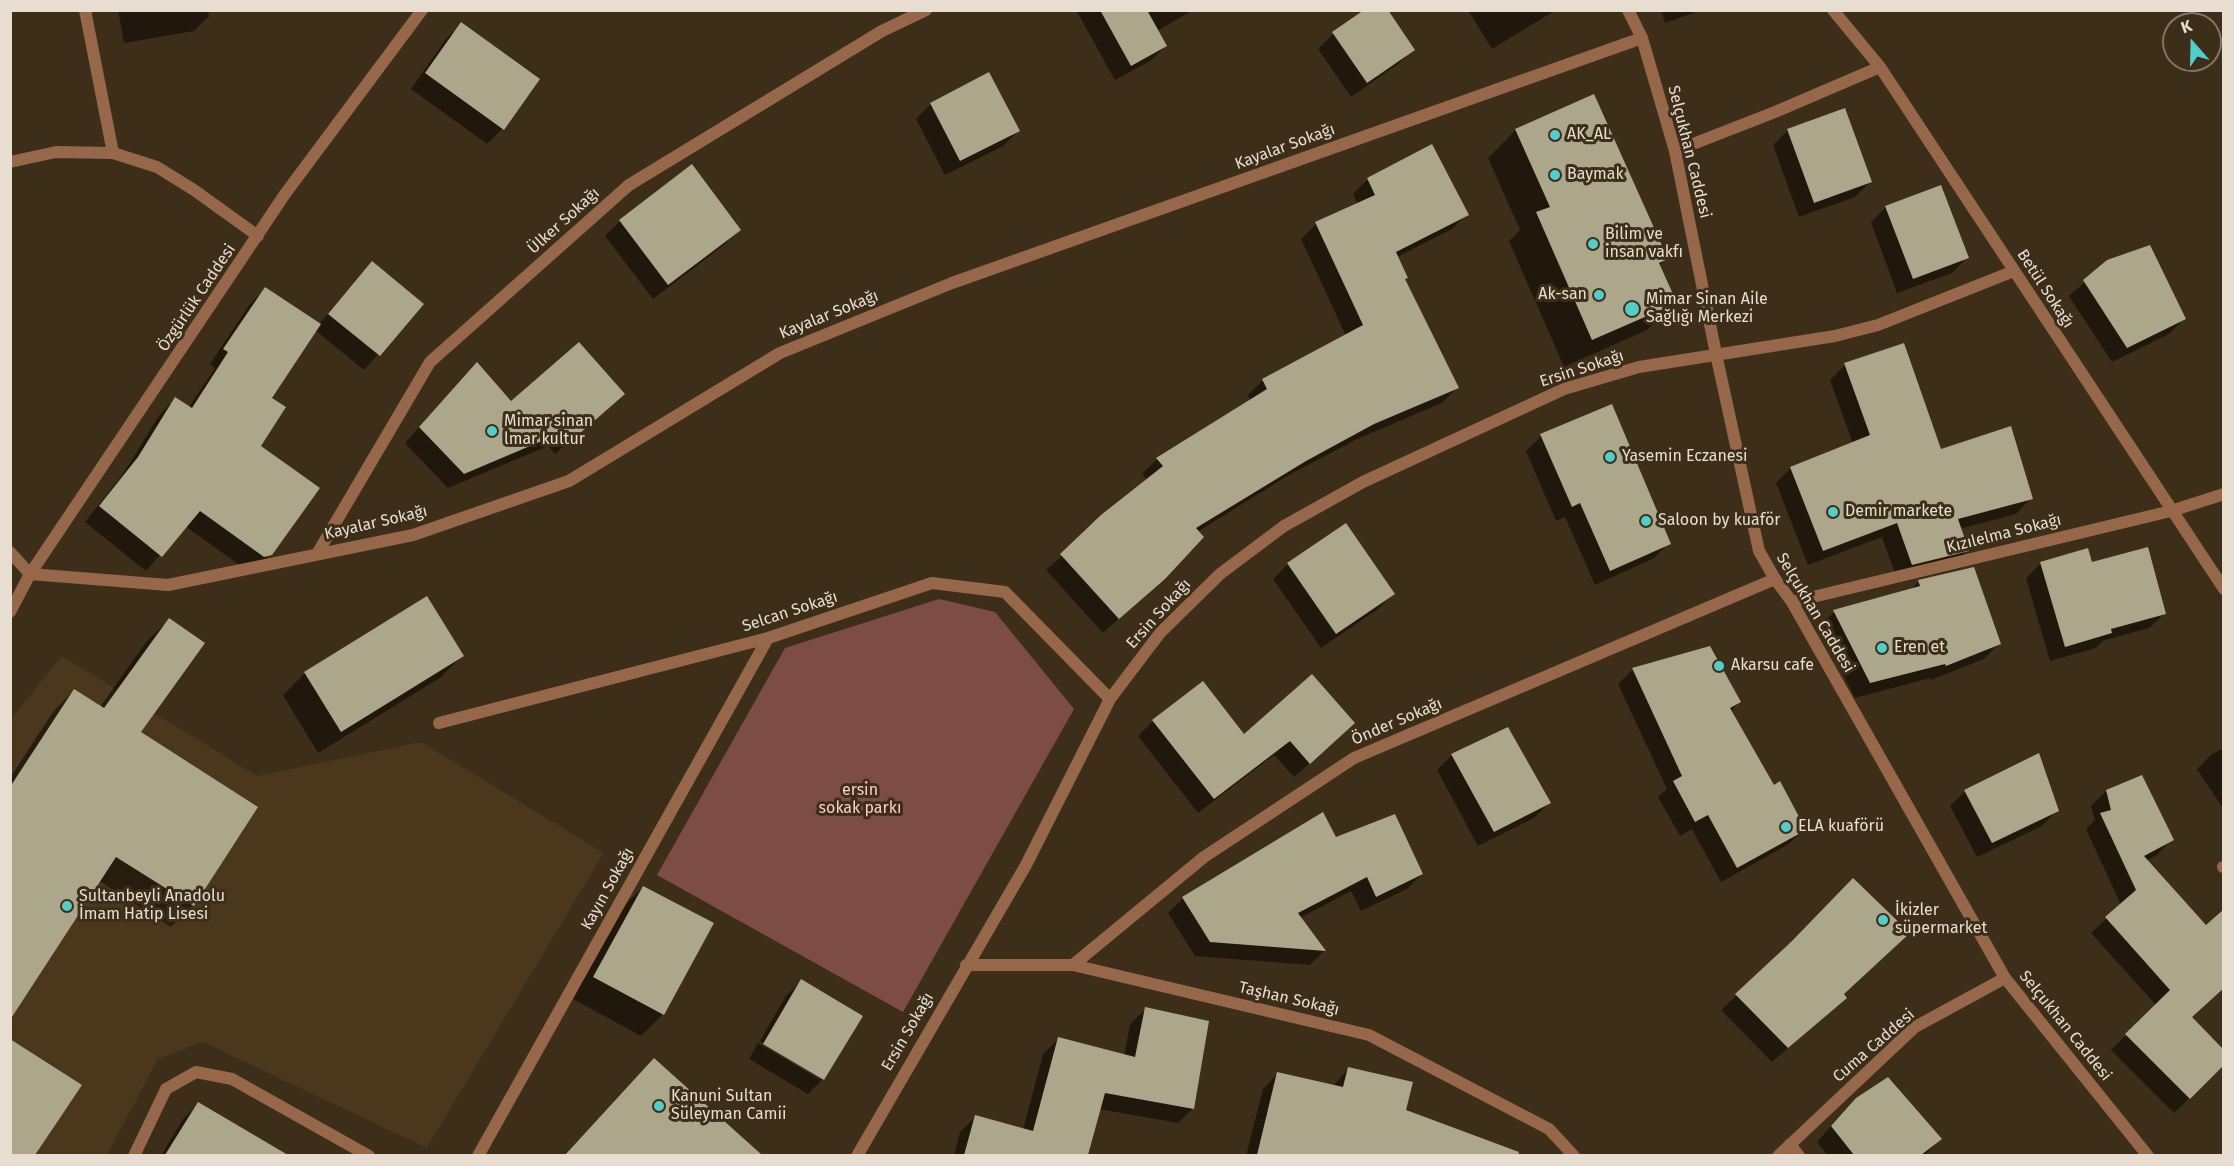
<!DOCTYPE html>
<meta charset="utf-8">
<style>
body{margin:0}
#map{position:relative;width:2234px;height:1166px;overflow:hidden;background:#3d2e1a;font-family:"Fira Sans",sans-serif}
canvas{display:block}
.frame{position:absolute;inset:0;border:12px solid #e7ded1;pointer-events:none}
.north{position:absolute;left:2162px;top:12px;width:60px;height:60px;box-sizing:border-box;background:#3d2e1a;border:2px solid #817463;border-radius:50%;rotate:340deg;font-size:16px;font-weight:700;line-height:24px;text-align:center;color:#e7ded1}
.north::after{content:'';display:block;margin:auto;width:21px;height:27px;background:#53cdc9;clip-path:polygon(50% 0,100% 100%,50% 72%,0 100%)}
</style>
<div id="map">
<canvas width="2234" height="1166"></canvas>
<div class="frame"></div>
<div class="north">K</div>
</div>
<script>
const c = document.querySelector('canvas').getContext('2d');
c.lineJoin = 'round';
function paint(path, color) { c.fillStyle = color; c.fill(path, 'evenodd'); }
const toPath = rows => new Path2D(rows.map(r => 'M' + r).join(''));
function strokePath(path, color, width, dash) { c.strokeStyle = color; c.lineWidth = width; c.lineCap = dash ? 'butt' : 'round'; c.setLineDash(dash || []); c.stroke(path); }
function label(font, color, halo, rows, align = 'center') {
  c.font = font + ' "Fira Sans",sans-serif'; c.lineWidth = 6; c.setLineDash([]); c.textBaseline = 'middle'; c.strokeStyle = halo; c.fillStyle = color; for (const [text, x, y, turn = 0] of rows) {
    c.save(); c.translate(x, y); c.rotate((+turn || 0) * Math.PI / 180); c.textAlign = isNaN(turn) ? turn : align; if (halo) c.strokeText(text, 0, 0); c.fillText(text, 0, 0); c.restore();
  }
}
const built = toPath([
 [62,656,257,776,421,742,604,853,427,1148,203,1042,158,1059,107,1155,11,1156,11,719]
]);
const green = toPath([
 [939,599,995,612,1074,709,903,1012,657,875,785,648]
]);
const shadow = toPath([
 [118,10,208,10,209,16,194,31,124,43],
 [1076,10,1193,10,1157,31,1166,46,1150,61,1115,80],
 [1367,10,1413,50,1398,64,1351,97,1318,49,1333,34],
 [1468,10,1556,10,1492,49],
 [1661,10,1702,10,1665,23],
 [461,24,502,129,487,144,411,89,446,39],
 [931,104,1018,131,1003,146,945,175,916,119],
 [1516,130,1666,259,1659,266,1675,303,1647,330,1564,367,1509,241,1520,230,1488,158],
 [1788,130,1870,182,1855,197,1799,217,1773,145],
 [1368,179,1467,214,1452,229,1397,257,1404,280,1457,388,1442,403,1357,439,1289,475,1197,532,1163,578,1103,633,1046,570,1147,480,1142,474,1157,459,1251,401,1248,395,1263,380,1346,336,1301,239,1316,224,1358,204,1353,194],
 [1886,207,1967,258,1952,273,1897,293,1871,222],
 [620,221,739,230,724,245,653,299,605,236],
 [2108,262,2184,319,2169,334,2112,362,2069,296],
 [372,263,422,305,364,370,315,330,270,398,259,447,270,554,255,570,248,571,185,526,146,571,85,522,123,474,160,414,175,399,189,407,215,368,210,364,250,304,265,289,319,324],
 [1845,365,1940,451,2031,498,2016,514,1959,529,1967,551,1952,566,1897,579,1882,537,1808,565,1776,483,1791,468,1853,444,1830,380],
 [462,379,511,403,623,394,555,454,548,446,448,488,405,443],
 [1541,436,1669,543,1654,558,1595,585,1565,517,1556,521,1526,451],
 [2041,563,2091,564,2165,613,2149,628,2102,641,2096,648,2050,661,2026,578],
 [1288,564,1393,594,1378,609,1321,648,1273,579],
 [1919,582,1999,644,1984,659,1931,680,1930,678,1855,698,1819,627,1834,612,1910,590],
 [169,620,139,732,256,807,193,905,171,927,99,881,10,1018,10,778,53,712,74,690,100,707,147,641],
 [462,656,440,678,318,753,283,695,305,673],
 [1633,669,1739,702,1730,712,1773,787,1804,829,1789,844,1721,882,1692,829,1680,836,1658,797,1667,789,1618,684],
 [1153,721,1243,736,1338,738,1294,777,1274,755,1198,813,1138,736],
 [2224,748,2224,810,2197,769,2212,754],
 [1452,755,1549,803,1534,818,1478,846,1437,770],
 [1965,791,2057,810,2042,826,1977,857,1950,806],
 [2106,791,2172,839,2157,855,2146,861,2206,928,2211,923,2224,936,2224,989,2190,1018,2224,1051,2224,1064,2174,1113,2111,1050,2156,1005,2091,933,2121,905,2086,829,2095,820,2091,806],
 [1336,839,1422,874,1407,889,1361,911,1351,891,1300,918,1324,951,1310,965,1195,956,1168,913,1183,898],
 [643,887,663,1014,641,1036,573,999,621,909],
 [1787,948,1845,998,1772,1062,1721,1010],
 [801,981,823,1079,808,1094,749,1059,758,1043,821,1080,821,1076,760,1041,786,996],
 [1146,1009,1193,1108,1178,1123,1099,1109,1087,1153,1096,1156,954,1156,960,1132,975,1117,1023,1130,1043,1054,1058,1039,1124,1056,1130,1024],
 [654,1060,760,1156,564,1156],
 [1348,1069,1404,1111,1466,1137,1525,1156,1246,1156,1263,1089,1278,1073,1333,1086],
 [198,1104,285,1156,161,1156,183,1119],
 [1841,1115,1940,1139,1924,1156,1828,1156,1817,1142]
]);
const building = toPath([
 [1100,10,1147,10,1167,46,1131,66],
 [1364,10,1388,10,1415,50,1367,83,1332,32],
 [461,22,540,79,504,130,425,73],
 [989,72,1020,131,960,161,930,103],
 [1594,94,1668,259,1659,263,1677,303,1592,340,1536,212,1550,207,1515,129],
 [1845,108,1872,182,1814,203,1787,129],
 [1432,144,1469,215,1396,252,1408,278,1405,279,1459,388,1374,424,1306,461,1196,528,1204,537,1165,579,1119,619,1060,554,1101,515,1163,466,1156,458,1267,389,1262,379,1363,325,1315,222,1375,195,1367,178],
 [692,164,741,230,668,285,619,220],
 [1941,185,1969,258,1913,279,1885,206],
 [2150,245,2186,319,2127,348,2083,280,2107,260],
 [372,261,424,304,380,356,328,314],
 [265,287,321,324,272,398,286,407,261,446,320,488,272,555,264,557,200,511,162,557,99,506,138,457,175,397,192,408,228,352,223,349],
 [579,342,625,394,571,441,563,432,464,474,419,427,477,362,511,401],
 [1904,343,1941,449,2011,426,2033,499,1958,519,1969,551,1912,565,1897,523,1823,551,1790,467,1870,435,1844,363],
 [1612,404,1671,544,1610,571,1580,503,1572,507,1540,434],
 [1346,523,1395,594,1336,634,1287,563],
 [2148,547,2166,614,2111,629,2112,633,2065,647,2040,562,2088,548,2092,562],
 [1974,567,2001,644,1946,666,1945,664,1870,683,1833,610,1920,586,1918,580],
 [427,596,464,656,341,732,304,672],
 [169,618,205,643,141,732,258,807,194,906,116,857,10,1020,10,787,74,689,104,708],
 [1710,646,1741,702,1730,708,1774,785,1780,781,1806,830,1737,868,1708,815,1695,822,1673,781,1682,776,1632,668],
 [1312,674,1355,723,1310,764,1290,741,1214,799,1152,720,1203,681,1244,734],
 [1508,727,1551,803,1494,832,1451,754],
 [2039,753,2059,811,1992,843,1964,790],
 [2142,775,2174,840,2144,856,2206,925,2223,910,2223,989,2192,1017,2223,1049,2223,1066,2190,1099,2125,1034,2170,990,2105,917,2136,890,2100,813,2111,810,2106,790],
 [1323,812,1336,837,1395,814,1423,874,1376,897,1367,877,1298,913,1326,951,1210,942,1182,897],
 [1853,878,1910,933,1844,994,1847,998,1788,1048,1735,994,1791,942],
 [643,886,714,923,664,1015,593,977],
 [801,979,863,1016,824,1080,763,1044],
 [1145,1007,1209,1021,1194,1109,1105,1093,1088,1155,964,1155,975,1115,1033,1131,1058,1037,1135,1057],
 [10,1039,82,1085,35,1155,10,1155],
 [654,1058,762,1155,565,1155],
 [1348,1067,1413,1082,1406,1110,1519,1152,1518,1155,1257,1155,1277,1072,1343,1087],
 [1888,1077,1942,1139,1921,1155,1854,1155,1831,1126,1856,1098],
 [198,1102,288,1155,165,1155]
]);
const minor = toPath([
 [85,10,113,153],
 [1833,10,1880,67,2224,589],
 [1675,151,1775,112,1880,67],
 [10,162,56,152,113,153,157,167,194,190,258,236],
 [10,552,30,574,168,585,413,535,569,481,780,353,952,283,1642,38],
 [317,554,430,362,629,185,882,31,926,10],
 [1792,602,2171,511,2224,494],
 [439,723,768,638,932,583,1005,592,1110,699],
 [2223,867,2224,867],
 [966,965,1073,965,1369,1035,1549,1129,1574,1156],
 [1073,965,1204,857,1354,758,1775,579],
 [1790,1144,1799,1156],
 [134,1156,166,1089,196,1072,232,1079,369,1156],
 [478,1156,768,638],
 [857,1156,1026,865,1110,699,1160,633,1220,574,1284,526,1363,482,1564,389,1639,367,1835,336,1878,325,2014,271],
 [1778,1156,1915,1027,2005,978]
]);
const tertiary = toPath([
 [1628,10,1642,38,1675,151,1716,354,1759,551,1775,579,1792,602,2005,978,2148,1156],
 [10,612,30,574,285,194,422,10]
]);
const markers = [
 [1555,135,6,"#53cdc9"],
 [1555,175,6,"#53cdc9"],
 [1593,244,6,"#53cdc9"],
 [1599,295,6,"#53cdc9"],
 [1632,309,8,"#53cdc9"],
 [492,431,6,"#53cdc9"],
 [1610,457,6,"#53cdc9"],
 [1833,512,6,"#53cdc9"],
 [1646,521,6,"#53cdc9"],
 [1882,648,6,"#53cdc9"],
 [1719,666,6,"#53cdc9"],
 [1786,827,6,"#53cdc9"],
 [67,906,6,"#53cdc9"],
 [1883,920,6,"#53cdc9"],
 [659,1106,6,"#53cdc9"]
];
const poiNames = [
 ["AK_AL",1567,135],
 ["Baymak",1567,175],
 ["Bilim ve",1605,235],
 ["insan vakfı",1605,253],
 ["Ak-san",1587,295,"right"],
 ["Mimar Sinan Aile",1646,300],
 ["Sağlığı Merkezi",1646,318],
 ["Mimar sinan",504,422],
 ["lmar kultur",504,440],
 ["Yasemin Eczanesi",1622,457],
 ["Demir markete",1845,512],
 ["Saloon by kuaför",1658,521],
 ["Eren et",1894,648],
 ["Akarsu cafe",1731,666],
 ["ELA kuaförü",1798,827],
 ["Sultanbeyli Anadolu",79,897],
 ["İmam Hatip Lisesi",79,915],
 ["İkizler",1895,911],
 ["süpermarket",1895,929],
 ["Kanuni Sultan",671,1097],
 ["Süleyman Camii",671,1115]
];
const streetNames = [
 ["Kayalar Sokağı",1285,147,-20],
 ["Selçukhan Caddesi",1689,152,76],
 ["Ülker Sokağı",564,221,-42],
 ["Betül Sokağı",2045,289,57],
 ["Özgürlük Caddesi",197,298,-56],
 ["Kayalar Sokağı",829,315,-22],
 ["Ersin Sokağı",1582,369,-18],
 ["Kayalar Sokağı",376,523,-13],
 ["Kızılelma Sokağı",2004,534,-14],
 ["Selcan Sokağı",790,612,-18],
 ["Selçukhan Caddesi",1815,613,59],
 ["Ersin Sokağı",1159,614,-48],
 ["Önder Sokağı",1397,722,-23],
 ["Kayın Sokağı",608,889,-61],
 ["Taşhan Sokağı",1289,999,13],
 ["Selçukhan Caddesi",2065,1026,51],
 ["Ersin Sokağı",908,1032,-60],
 ["Cuma Caddesi",1874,1046,-41]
];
const parkNames = [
 ["ersin",860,791],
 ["sokak parkı",860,809]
];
paint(built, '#4a371c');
paint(green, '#7d4c45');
paint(shadow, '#0007');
paint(building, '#aca78b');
strokePath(minor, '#976749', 12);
strokePath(tertiary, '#976749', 12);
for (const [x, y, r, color] of markers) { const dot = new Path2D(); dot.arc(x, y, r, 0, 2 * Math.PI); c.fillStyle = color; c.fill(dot); strokePath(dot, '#3d2e1a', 2); }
label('16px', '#e7ded1', '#3d2e1a', poiNames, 'left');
label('16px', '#e7ded1', '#3d2e1a', streetNames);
label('16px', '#fdcdc6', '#3d2e1a', parkNames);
</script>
